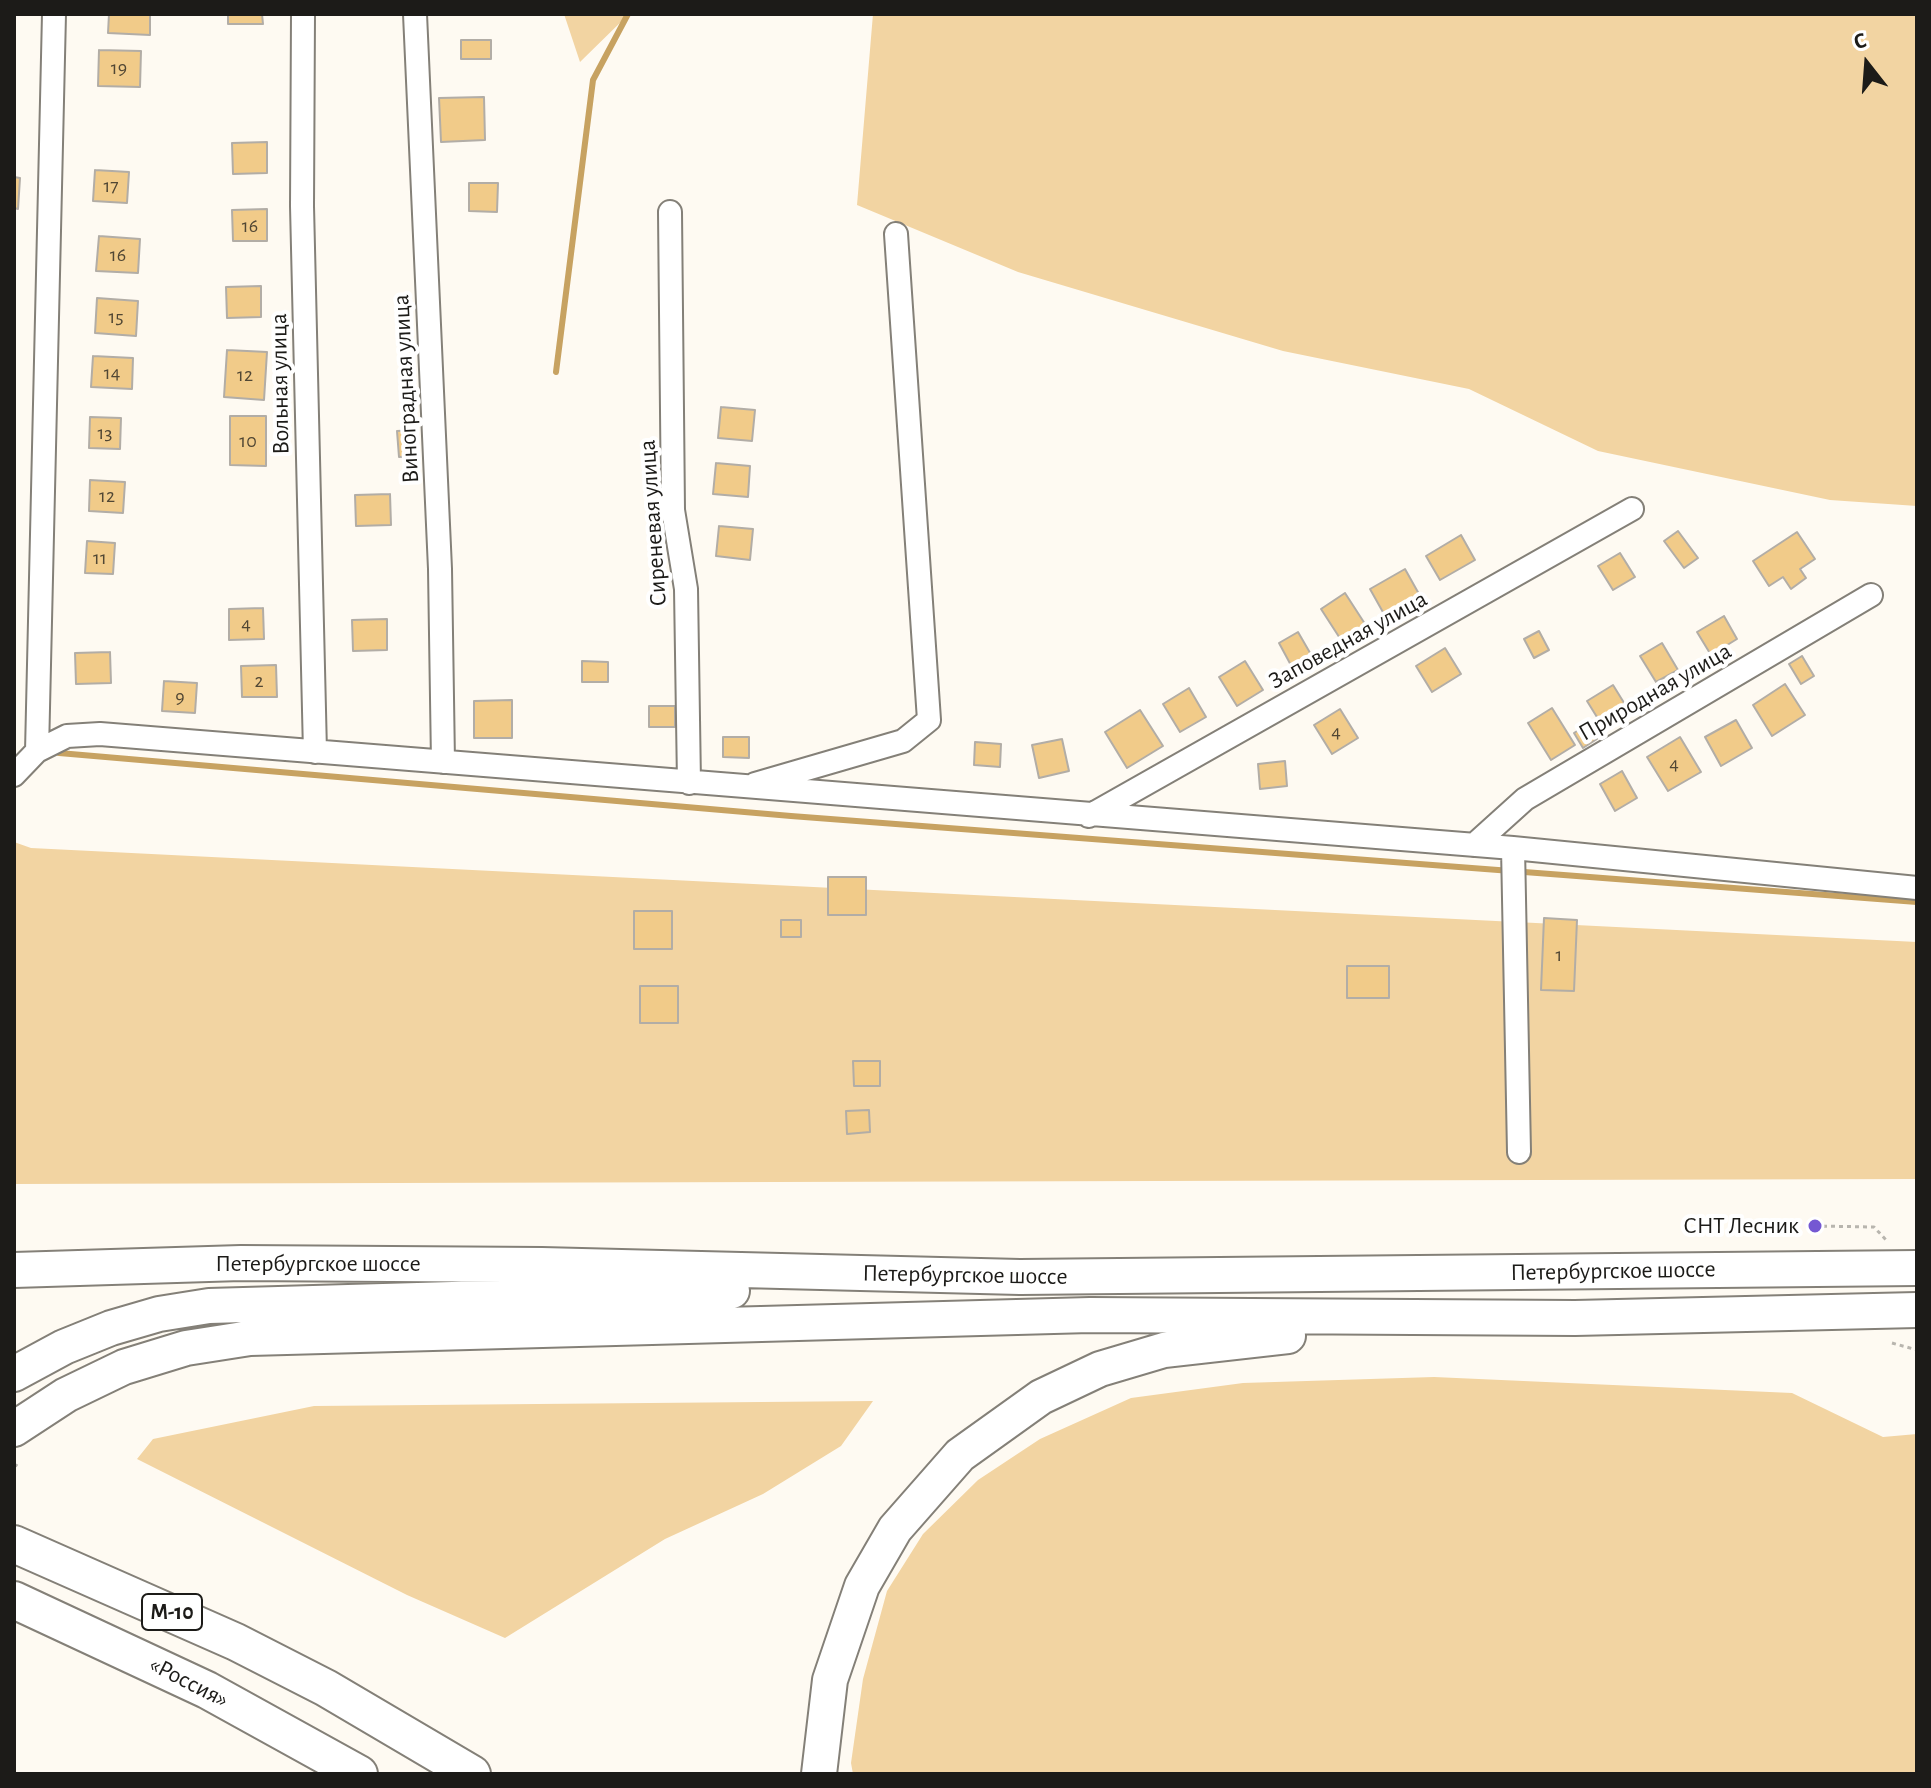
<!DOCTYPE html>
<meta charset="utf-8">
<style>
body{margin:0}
#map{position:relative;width:1931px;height:1788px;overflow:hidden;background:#fefaf2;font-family:"Alegreya Sans",sans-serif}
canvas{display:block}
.frame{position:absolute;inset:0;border:16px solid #1c1b18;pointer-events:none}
.north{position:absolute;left:1827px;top:24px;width:80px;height:80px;-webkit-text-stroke:6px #fff;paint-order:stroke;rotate:343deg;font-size:22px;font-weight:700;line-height:32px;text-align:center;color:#1c1b18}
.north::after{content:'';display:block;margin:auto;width:28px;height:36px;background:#1c1b18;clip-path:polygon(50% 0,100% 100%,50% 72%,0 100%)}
</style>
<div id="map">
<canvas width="1931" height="1788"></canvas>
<div class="frame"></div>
<div class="north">С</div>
</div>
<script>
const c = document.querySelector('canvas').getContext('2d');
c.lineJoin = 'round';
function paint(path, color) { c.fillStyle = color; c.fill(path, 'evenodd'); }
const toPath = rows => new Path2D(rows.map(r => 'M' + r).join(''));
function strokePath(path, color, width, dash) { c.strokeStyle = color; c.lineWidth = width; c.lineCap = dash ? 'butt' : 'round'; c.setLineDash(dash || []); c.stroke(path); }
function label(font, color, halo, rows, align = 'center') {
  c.font = font + ' "Alegreya Sans",sans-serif'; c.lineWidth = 8; c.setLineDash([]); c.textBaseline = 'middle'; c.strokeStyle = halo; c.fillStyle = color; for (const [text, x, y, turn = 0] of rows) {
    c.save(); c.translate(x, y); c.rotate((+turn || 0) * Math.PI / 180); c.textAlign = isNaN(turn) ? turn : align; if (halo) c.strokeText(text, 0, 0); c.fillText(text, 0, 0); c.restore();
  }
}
const green = toPath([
 [564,14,629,14,580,62],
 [873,14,1917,14,1917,506,1830,500,1598,451,1469,389,1283,351,1018,272,857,205],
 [14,842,31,848,1917,942,1917,1179,14,1184],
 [1434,1377,1792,1393,1883,1437,1917,1434,1917,1774,853,1774,851,1763,863,1679,887,1591,923,1534,978,1480,1040,1439,1131,1398,1243,1383],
 [873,1401,841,1446,763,1494,665,1539,505,1638,407,1595,137,1459,153,1439,314,1406]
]);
const stream = toPath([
 [556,372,593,80,628,14],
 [59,753,791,816,1917,902]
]);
const building = toPath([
 [109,14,150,14,150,35,108,33,109,14],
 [228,14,262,14,263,24,228,24,228,14],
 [461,40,491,40,491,59,461,59,461,40],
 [99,50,141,51,140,87,98,86,99,50],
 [484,97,485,140,441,142,439,98,484,97],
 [267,142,267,173,233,174,232,143,267,142],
 [95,170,129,172,127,203,93,201,95,170],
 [14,177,20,178,18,209,14,208,14,177],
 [469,183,498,183,497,212,469,211,469,183],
 [267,209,267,241,233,241,232,210,267,209],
 [99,236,140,239,138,273,96,271,99,236],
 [261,286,261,317,227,318,226,287,261,286],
 [97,298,138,301,136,336,95,333,97,298],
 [227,350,267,352,264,400,224,397,227,350],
 [93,356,133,358,132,389,91,387,93,356],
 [721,407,755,410,752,441,718,438,721,407],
 [230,416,266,416,266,466,230,465,230,416],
 [90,417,121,418,120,449,89,448,90,417],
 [414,430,416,456,399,457,397,431,414,430],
 [716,463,750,466,748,497,713,494,716,463],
 [90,480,125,482,123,513,89,511,90,480],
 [390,494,391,525,356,526,355,495,390,494],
 [719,526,753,529,750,560,716,556,719,526],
 [1678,531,1698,558,1684,568,1664,541,1678,531],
 [1797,532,1815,559,1800,569,1806,578,1791,589,1783,577,1769,586,1753,561,1797,532],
 [1461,535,1475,560,1440,580,1426,556,1461,535],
 [87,541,115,543,113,574,85,573,87,541],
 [1620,553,1635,577,1613,590,1598,566,1620,553],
 [1405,569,1419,594,1384,614,1370,589,1405,569],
 [1345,593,1367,627,1343,643,1321,609,1345,593],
 [263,608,264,639,229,640,229,609,263,608],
 [1724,616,1737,639,1711,655,1697,632,1724,616],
 [387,619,387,650,353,651,352,620,387,619],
 [1539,631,1549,650,1534,658,1524,639,1539,631],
 [1298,632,1313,658,1293,669,1279,643,1298,632],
 [1662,643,1678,670,1656,682,1640,656,1662,643],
 [1445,648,1461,674,1432,692,1416,666,1445,648],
 [110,652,111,683,76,684,75,653,110,652],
 [1802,656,1814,676,1801,684,1789,664,1802,656],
 [582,661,608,662,608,682,582,682,582,661],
 [1245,661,1263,690,1237,706,1219,677,1245,661],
 [276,665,277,697,242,697,241,666,276,665],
 [164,681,197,683,195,713,162,711,164,681],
 [1785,684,1805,715,1772,736,1753,705,1785,684],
 [1613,685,1626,706,1600,722,1587,701,1613,685],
 [1189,688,1206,717,1180,732,1163,704,1189,688],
 [512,700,512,738,474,738,474,701,512,700],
 [649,706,675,706,675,727,649,727,649,706],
 [1552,708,1575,745,1551,760,1528,723,1552,708],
 [1340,709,1358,738,1332,754,1314,725,1340,709],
 [1140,710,1163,746,1127,768,1105,732,1140,710],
 [1736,720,1752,748,1721,766,1705,737,1736,720],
 [1588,724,1597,739,1583,748,1574,733,1588,724],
 [723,737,749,737,749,758,723,757,723,737],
 [1680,737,1701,772,1668,791,1647,757,1680,737],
 [1062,739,1069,771,1039,778,1032,745,1062,739],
 [975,742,1001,744,1000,767,974,765,975,742],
 [1285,761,1287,786,1260,789,1258,764,1285,761],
 [1622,771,1637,798,1615,811,1600,784,1622,771],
 [828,877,866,877,866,915,828,915,828,877],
 [634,911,672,911,672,949,634,949,634,911],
 [1544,918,1577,920,1574,991,1541,990,1544,918],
 [781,920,801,920,801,937,781,937,781,920],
 [1347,966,1389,966,1389,998,1347,998,1347,966],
 [640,986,678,986,678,1023,640,1023,640,986],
 [853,1061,880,1061,880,1086,854,1086,853,1061],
 [869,1110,870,1132,847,1134,846,1111,869,1110]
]);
const path = toPath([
 [1815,1226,1874,1227,1888,1242],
 [1892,1343,1917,1350],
 [14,1464,19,1467]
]);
const minor = toPath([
 [303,14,302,206,315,752],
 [415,14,440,569,443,762],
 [670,212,673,510,686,589,689,783],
 [37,751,54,14],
 [14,775,37,751,67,736,100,734,1513,848,1917,888],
 [755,784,903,741,929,720,896,234],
 [1089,816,1632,509],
 [1474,845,1525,799,1871,595],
 [1513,848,1519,1152]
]);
const primary = toPath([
 [14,1270,241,1263,542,1265,1020,1277,1917,1268],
 [14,1374,64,1347,111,1328,159,1314,209,1306,732,1291],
 [14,1429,66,1395,124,1367,186,1348,250,1338,1090,1315,1575,1318,1917,1310],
 [819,1774,830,1680,862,1586,895,1529,960,1455,1041,1397,1100,1369,1164,1350,1288,1336]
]);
const trunk = toPath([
 [14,1544,236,1642,326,1688,472,1774],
 [14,1600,207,1690,359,1774]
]);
const markers = [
 [1815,1226,8,"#7558d2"]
];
const numberNames = [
 ["19",119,68],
 ["17",111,186],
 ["16",250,226],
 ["16",118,255],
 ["15",116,317],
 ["14",112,373],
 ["12",245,375],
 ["13",105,433],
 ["10",248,441],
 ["12",107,496],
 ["11",100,558],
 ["4",246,624],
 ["2",259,681],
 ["9",180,697],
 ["4",1336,732],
 ["4",1674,764],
 ["1",1559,955]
];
const shields = [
 [172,1612,60]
];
const shieldNames = [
 ["М-10",172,1612]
];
const streetNames = [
 ["Вольная улица",280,384,-91],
 ["Виноградная улица",406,389,-93],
 ["Сиреневая улица",653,523,-94],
 ["Заповедная улица",1348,640,-29],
 ["Природная улица",1655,692,-30],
 ["Петербургское шоссе",318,1264],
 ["Петербургское шоссе",1613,1271,-1],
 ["Петербургское шоссе",965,1275,1],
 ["«Россия»",189,1682,27]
];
const poiNames = [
 ["СНТ Лесник",1799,1226]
];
paint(green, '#f2d4a2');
strokePath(stream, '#c7a261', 6);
paint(building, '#f1cb89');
strokePath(building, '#b2ada6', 2);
strokePath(minor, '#848078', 26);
strokePath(primary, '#848078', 38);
strokePath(trunk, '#848078', 40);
strokePath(path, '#b8b5ae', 3, [4, 4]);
strokePath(minor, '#fff', 22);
strokePath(primary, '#fff', 34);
strokePath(trunk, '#fff', 36);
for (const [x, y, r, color] of markers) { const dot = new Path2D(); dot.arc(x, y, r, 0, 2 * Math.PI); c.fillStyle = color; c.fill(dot); strokePath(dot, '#fff', 3); }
label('20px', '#514734', null, numberNames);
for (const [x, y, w] of shields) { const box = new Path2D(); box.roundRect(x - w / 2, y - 18, w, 36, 6); c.fillStyle = '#fff'; c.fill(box); strokePath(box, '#1c1b18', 2); }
label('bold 22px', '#1c1b18', null, shieldNames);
label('24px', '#1c1b18', '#fff', streetNames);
label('24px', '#1c1b18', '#fff', poiNames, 'right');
</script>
